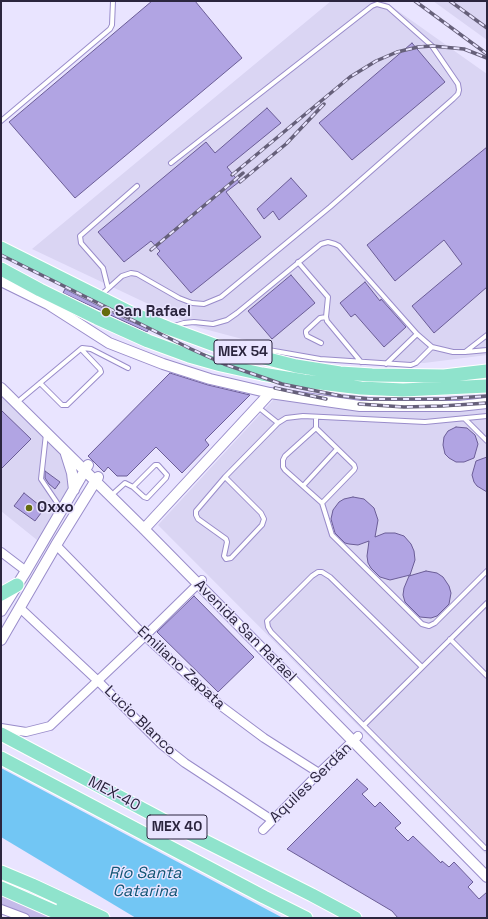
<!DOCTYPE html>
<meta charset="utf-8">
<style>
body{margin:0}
#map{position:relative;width:488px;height:919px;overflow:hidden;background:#e9e4ff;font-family:"Space Grotesk",sans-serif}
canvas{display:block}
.frame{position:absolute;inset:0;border:2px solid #2b253e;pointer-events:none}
</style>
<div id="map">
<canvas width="488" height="919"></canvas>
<div class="frame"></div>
</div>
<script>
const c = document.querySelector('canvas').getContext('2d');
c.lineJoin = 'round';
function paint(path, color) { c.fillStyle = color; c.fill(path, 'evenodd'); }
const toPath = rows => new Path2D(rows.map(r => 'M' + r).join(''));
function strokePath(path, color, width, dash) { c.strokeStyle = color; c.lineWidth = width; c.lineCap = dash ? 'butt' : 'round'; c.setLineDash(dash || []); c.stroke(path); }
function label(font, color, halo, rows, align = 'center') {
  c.font = font + ' "Space Grotesk",sans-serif'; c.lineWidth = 3; c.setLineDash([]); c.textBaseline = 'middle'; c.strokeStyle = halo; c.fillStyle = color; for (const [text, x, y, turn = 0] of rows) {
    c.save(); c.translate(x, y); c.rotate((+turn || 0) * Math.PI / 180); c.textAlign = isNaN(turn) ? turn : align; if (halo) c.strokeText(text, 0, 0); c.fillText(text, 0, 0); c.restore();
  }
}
const built = toPath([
 [331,1,384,1,487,74,487,355,424,363,310,357,197,327,32,249],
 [433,1,487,1,487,40],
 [1,395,85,479,47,548,1,511],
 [276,397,374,412,487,404,487,855,158,525]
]);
const green = toPath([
 [1,888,69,918,25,918,1,909]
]);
const water = toPath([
 [1,768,283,918,136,918,1,837]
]);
const building = toPath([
 [152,1,195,1,242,58,75,198,9,122,152,1],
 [412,43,445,82,352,160,319,123,412,43],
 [267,108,281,123,227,167,239,182,226,192,261,237,191,293,157,254,160,251,151,241,124,262,98,232,206,142,215,153,267,108],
 [487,147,487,287,434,333,412,306,462,264,444,240,395,281,367,245,487,147],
 [291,178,307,196,279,220,273,211,264,219,257,209,291,178],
 [291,275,315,303,272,339,248,311,291,275],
 [365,282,380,301,381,299,406,327,384,347,355,314,351,317,340,303,365,282],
 [65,289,125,319,149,329,147,332,63,293,65,289],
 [170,373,208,385,250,395,205,440,209,445,182,473,156,447,127,476,117,476,108,467,104,472,88,456,170,373],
 [1,410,31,439,1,469,1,410],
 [456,427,467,428,475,435,478,444,474,458,464,462,456,462,449,458,445,454,443,445,444,437,448,431,456,427],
 [487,457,487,492,477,486,474,482,472,475,476,461,487,457],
 [45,471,60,482,55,489,49,484,45,478,45,471],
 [24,493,44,509,35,521,14,506,24,493],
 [353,497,364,499,374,508,378,520,375,537,385,533,395,533,404,536,411,544,414,551,415,560,410,575,390,580,380,577,371,568,368,563,367,556,369,541,358,545,349,544,345,543,335,533,331,519,333,510,339,502,344,499,353,497],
 [426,571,437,573,443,577,449,586,451,593,449,604,437,616,431,618,420,617,405,602,403,595,404,588,409,576,426,571],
 [194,596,254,657,218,692,157,632,194,596],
 [357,779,368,789,362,794,375,807,380,802,401,823,395,828,408,841,413,836,441,863,442,861,449,867,454,862,473,882,468,887,479,899,487,892,487,918,398,918,392,911,287,849,357,779]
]);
const service = toPath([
 [1,121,110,29,112,25,113,1],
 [298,262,328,297,326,317,327,321,361,362],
 [108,288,103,268,81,243,80,236,137,186],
 [101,295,122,276,131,273,137,274,179,298,192,303,204,304,221,297,330,207,453,99,458,94,459,90,458,84,432,46,388,7,377,4,372,6,171,163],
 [174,326,184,323,194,322,213,324,227,320,237,313,321,244,328,242,335,244,339,246,417,334,432,347,453,352,465,352,487,335],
 [321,343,307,336,306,333,306,331,320,318,326,317],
 [249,349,263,349,320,359,411,365,416,363,432,347],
 [465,352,487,350],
 [386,364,417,334],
 [40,383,62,405,67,405,101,372,100,369,81,349],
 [21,399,82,348,91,349,128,368],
 [258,407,278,423],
 [316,417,316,428,285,456,283,460,283,467,285,470,322,503,332,535,422,624,429,626,435,623,487,571],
 [465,419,487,441],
 [316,428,354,465,355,468,354,470,322,503],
 [46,434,41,479,62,510],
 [225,477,261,513,264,519,262,525,231,558,226,559,224,556,227,542,226,539,198,519,196,515,196,511,225,477,278,423,286,418,303,416,425,422,487,416],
 [303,486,337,449],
 [115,492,125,483,133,487,155,465,158,465,167,475,166,478,147,498,144,497,133,487],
 [450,639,487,676],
 [422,667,330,577,322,572,318,572,312,576,267,621,268,627,271,632,485,848],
 [364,725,487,603]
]);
const minor = toPath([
 [56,545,145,636,221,706,264,738,319,773],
 [1,552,26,571],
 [20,608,98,681,161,744,185,763,272,820],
 [1,728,26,732,50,726,145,636,202,580],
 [263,830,319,773,358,736],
 [1,909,25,918]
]);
const tertiary = toPath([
 [1,281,48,304,109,343,163,364,210,379,270,393,360,406,459,406,487,403],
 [1,388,144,529,487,877],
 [66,454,72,473,74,490],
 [144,529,270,393],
 [1,611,26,571,88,465],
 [1,640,56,545,98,477]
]);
const trunk = toPath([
 [1,248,129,312,168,328,217,346,296,366,340,373,372,375,444,376,487,371],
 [1,269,40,290,97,318,148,341,189,356,221,365,262,374,304,381,361,388,403,390,487,386],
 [1,594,17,585],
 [1,734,165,821,312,895,355,918],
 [1,758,264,897,306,918],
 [1,872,32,885,103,918],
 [1,888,69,918],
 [63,906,81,918]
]);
const rail = toPath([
 [415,1,487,54],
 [450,1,487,28],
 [232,175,350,77,376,61,397,52,418,47,432,46,464,49,487,58],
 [240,182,286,144,324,104],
 [151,250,243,173],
 [1,255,191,349,224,364,282,384,341,396,371,399,442,399,487,396],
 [275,388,326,399],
 [359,404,404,407,442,406,487,403]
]);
const markers = [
 [106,312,5,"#646b0e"],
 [29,508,4,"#646b0e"]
];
const shields = [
 [243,352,58],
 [177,827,60]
];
const shieldNames = [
 ["MEX 54",243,352],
 ["MEX 40",177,827]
];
const poiNames = [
 ["San Rafael",115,312],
 ["Oxxo",37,508]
];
const streetNames = [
 ["Avenida San Rafael",245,631,45],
 ["Emiliano Zapata",181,668,43],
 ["Lucio Blanco",140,721,44],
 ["Aquiles Serdán",311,783,-44],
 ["MEX-40",114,794,28]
];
const waterNames = [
 ["Río Santa",145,874],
 ["Catarina",145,892]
];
paint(built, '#dad5f3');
paint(green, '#c4bbe9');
paint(water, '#72c6f4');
paint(building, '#b1a4e3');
strokePath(building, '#6b5d97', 1);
strokePath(service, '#998cca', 6);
strokePath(minor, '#998cca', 10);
strokePath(tertiary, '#998cca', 12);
strokePath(trunk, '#fff', 15);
strokePath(service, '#fff', 4);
strokePath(minor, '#fff', 8);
strokePath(tertiary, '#fff', 10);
strokePath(trunk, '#8fe3cc', 13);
strokePath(rail, '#66607a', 3.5);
strokePath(rail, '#e9e4ff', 2, [6]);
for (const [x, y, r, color] of markers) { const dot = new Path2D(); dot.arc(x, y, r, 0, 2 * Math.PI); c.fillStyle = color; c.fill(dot); strokePath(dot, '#e9e4ff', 1.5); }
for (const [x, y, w] of shields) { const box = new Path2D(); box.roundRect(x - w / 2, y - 12, w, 24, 3); c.fillStyle = '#e9e4ff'; c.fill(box); strokePath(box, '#2b253e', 1); }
label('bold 14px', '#2b253e', null, shieldNames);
label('bold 15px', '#2b253e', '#e9e4ff', poiNames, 'left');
label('15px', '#2b253e', '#e9e4ff', streetNames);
label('italic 16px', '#125574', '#e9e4ff', waterNames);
</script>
